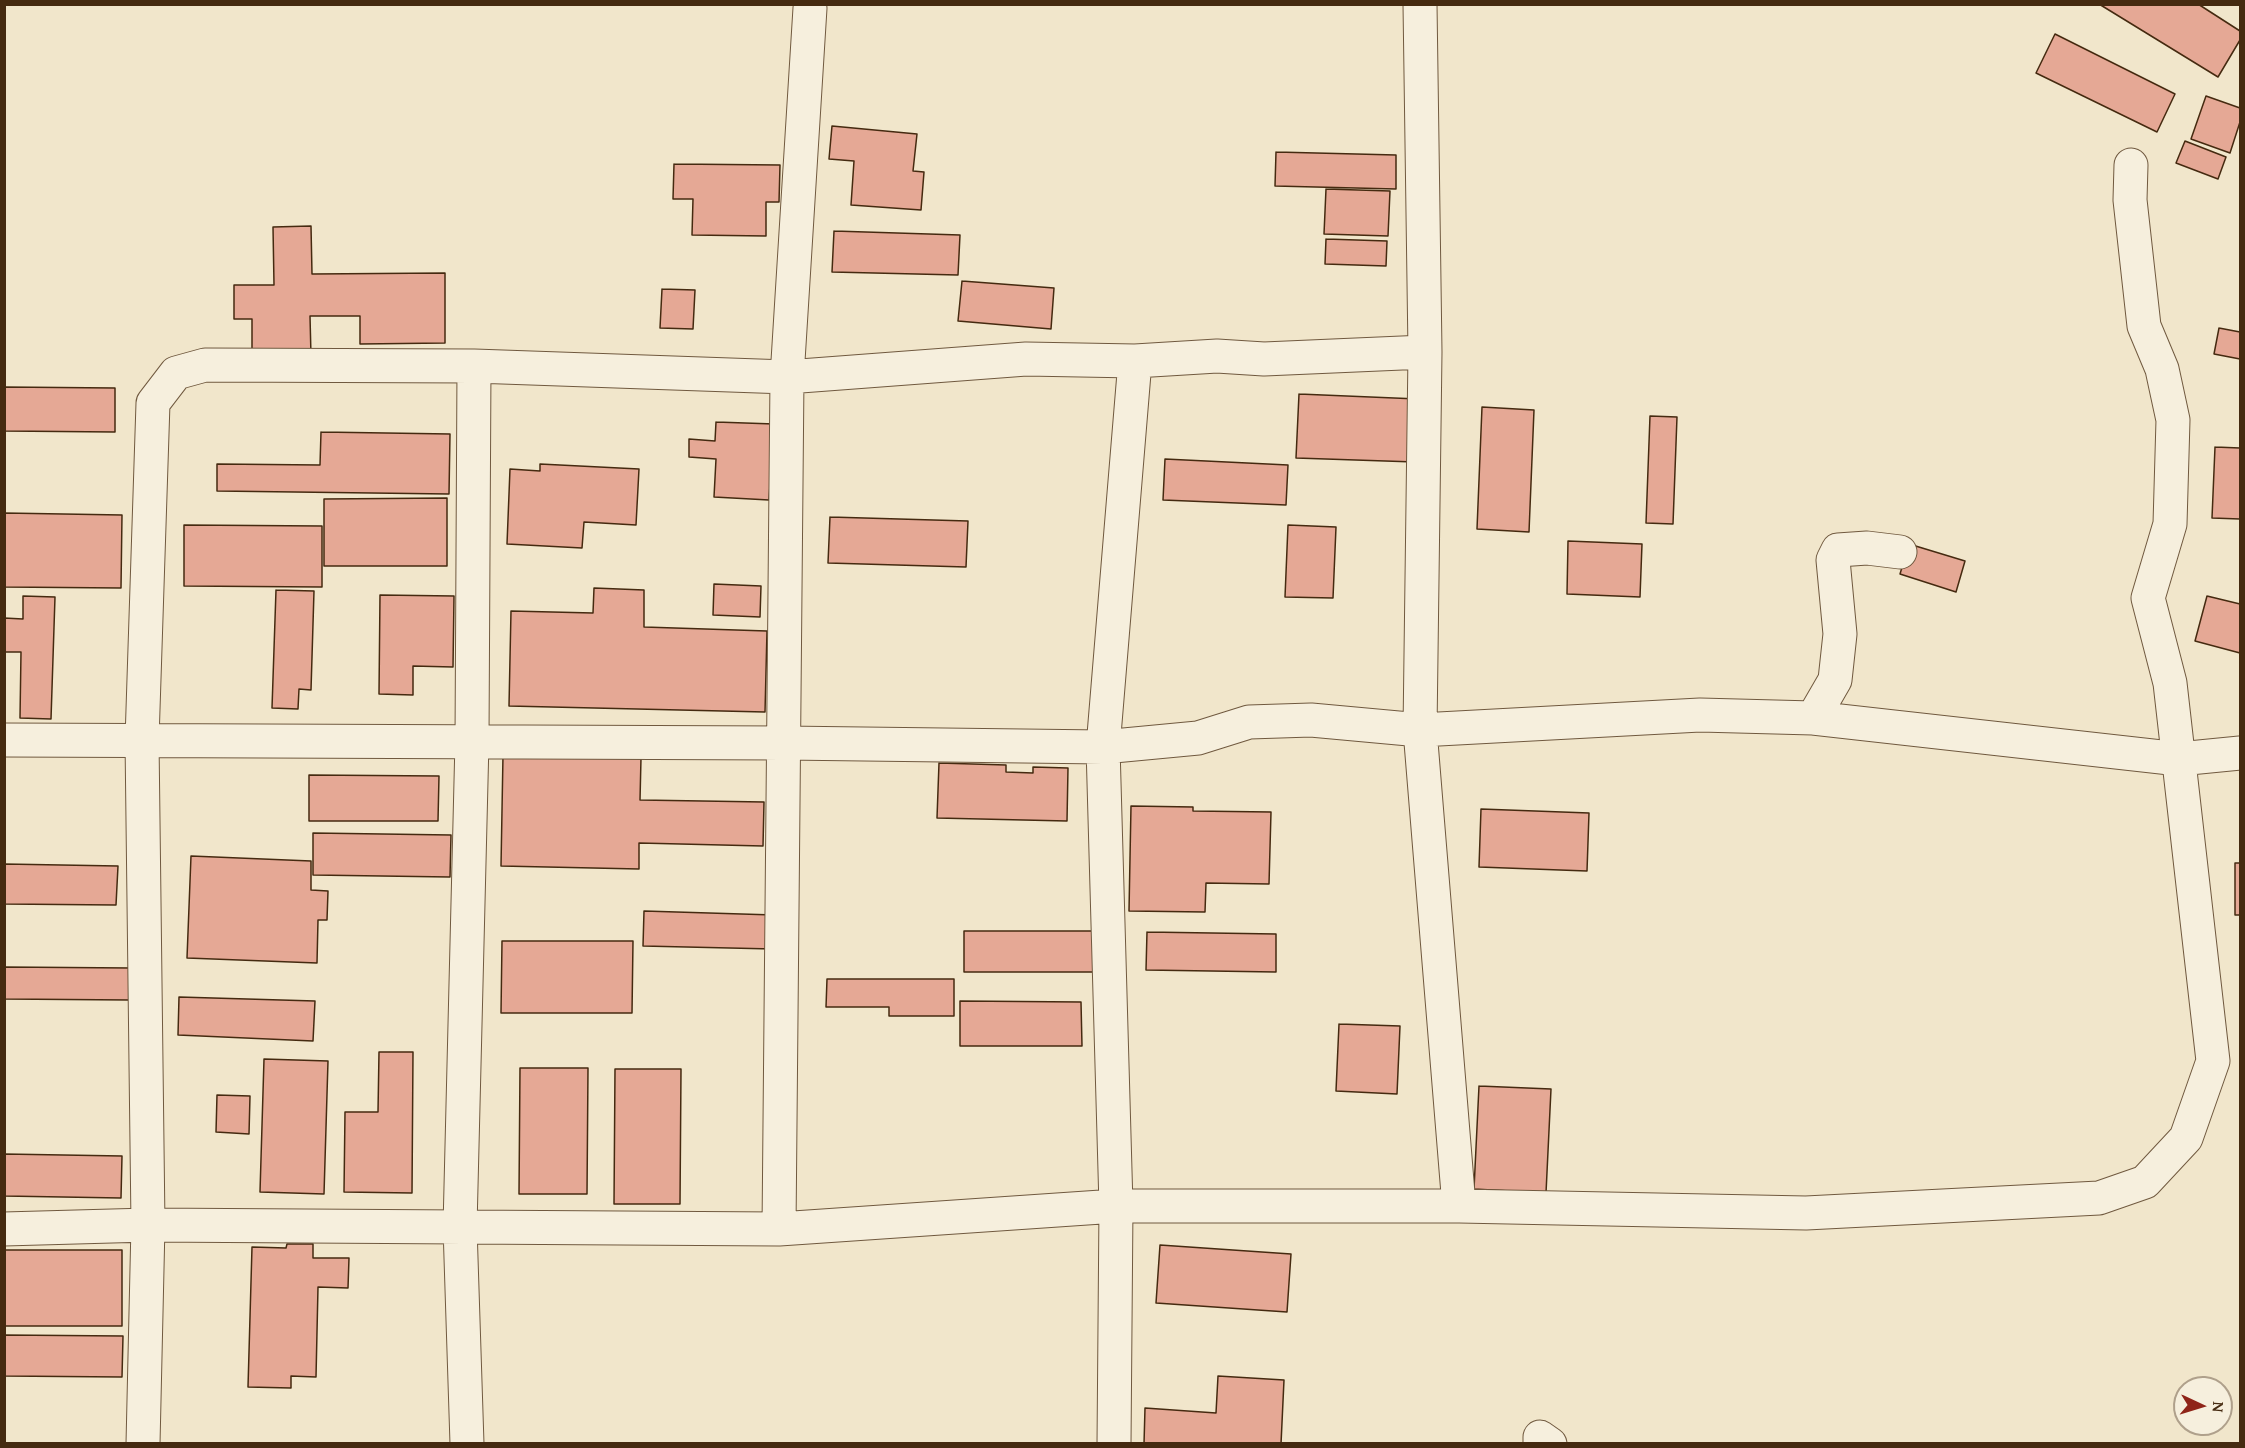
<!DOCTYPE html>
<style>
body{margin:0}
#map{position:relative;width:2245px;height:1448px;overflow:hidden;background:#f1e6cb;font-family:"Gentium Book Plus",serif}
canvas{display:block}
.frame{position:absolute;inset:0;border:6px solid #452a10;pointer-events:none}
.north{position:absolute;left:2173px;top:1376px;width:60px;height:60px;box-sizing:border-box;background:#f6efdd;border:2px solid #afa08b;border-radius:50%;rotate:94deg;font-size:16px;font-weight:700;line-height:24px;text-align:center;color:#452a10}
.north::after{content:'';display:block;margin:auto;width:21px;height:27px;background:#8f2418;clip-path:polygon(50% 0,100% 100%,50% 72%,0 100%)}
</style>
<div id="map">
<canvas width="2245" height="1448"></canvas>
<div class="frame"></div>
<div class="north">N</div>
</div>
<script>
const c = document.querySelector('canvas').getContext('2d');
c.lineJoin = 'round';
function paint(path, color) { c.fillStyle = color; c.fill(path, 'evenodd'); }
const toPath = rows => new Path2D(rows.map(r => 'M' + r).join(''));
function strokePath(path, color, width, dash) { c.strokeStyle = color; c.lineWidth = width; c.lineCap = dash ? 'butt' : 'round'; c.setLineDash(dash || []); c.stroke(path); }
const building = toPath([
 [2099,4,2198,4,2240,31,2240,40,2218,77,2099,4],
 [2055,34,2175,94,2157,132,2036,73,2055,34],
 [2206,96,2240,108,2240,122,2230,153,2191,139,2206,96],
 [832,126,917,134,913,171,924,172,921,210,851,205,854,161,829,159,832,126],
 [2185,141,2226,157,2218,179,2176,163,2185,141],
 [1276,152,1396,155,1396,189,1275,186,1276,152],
 [674,164,780,165,779,202,766,202,766,236,692,235,693,199,673,199,674,164],
 [1326,189,1390,191,1388,236,1324,234,1326,189],
 [311,226,312,274,445,273,445,343,360,344,360,316,310,316,311,356,252,357,252,319,234,319,234,285,274,285,273,227,311,226],
 [834,231,960,235,958,275,832,272,834,231],
 [1326,239,1387,241,1386,266,1325,264,1326,239],
 [962,281,1054,288,1051,329,958,321,962,281],
 [662,289,695,290,693,329,660,328,662,289],
 [2219,328,2240,332,2240,359,2214,354,2219,328],
 [4,387,115,388,115,432,4,431,4,387],
 [1299,394,1418,399,1415,462,1296,458,1299,394],
 [1482,407,1534,410,1529,532,1477,529,1482,407],
 [1650,416,1677,417,1673,524,1646,523,1650,416],
 [716,422,774,424,769,500,714,497,716,459,689,457,689,439,715,441,716,422],
 [321,432,450,434,449,494,217,491,217,464,320,465,321,432],
 [2215,447,2240,448,2240,519,2212,518,2215,447],
 [1165,459,1288,465,1286,505,1163,500,1165,459],
 [540,464,639,469,636,525,584,522,582,548,507,544,510,469,540,471,540,464],
 [447,498,447,566,324,566,324,499,447,498],
 [4,513,122,515,121,588,4,587,4,513],
 [830,517,968,521,966,567,828,563,830,517],
 [184,525,322,526,322,587,184,586,184,525],
 [1288,525,1336,527,1333,598,1285,597,1288,525],
 [1568,541,1642,544,1640,597,1567,594,1568,541],
 [1909,544,1965,561,1956,592,1900,574,1909,544],
 [714,584,761,586,760,617,713,615,714,584],
 [594,588,644,590,644,627,767,631,765,712,509,706,511,611,593,613,594,588],
 [276,590,314,591,311,690,299,689,298,709,272,708,276,590],
 [380,595,454,596,453,667,413,666,413,695,379,694,380,595],
 [23,596,55,597,51,719,20,718,21,652,4,652,4,618,23,619,23,596],
 [2207,596,2240,604,2240,653,2195,641,2207,596],
 [503,755,641,758,640,800,764,802,763,846,639,843,639,869,501,866,503,755],
 [939,763,1006,765,1006,772,1033,773,1033,767,1068,768,1067,821,937,818,939,763],
 [309,775,439,776,438,821,309,821,309,775],
 [1131,806,1193,807,1193,811,1271,812,1269,884,1206,883,1205,912,1129,911,1131,806],
 [1481,809,1589,813,1587,871,1479,867,1481,809],
 [313,833,451,835,450,877,313,875,313,833],
 [191,856,311,861,311,890,328,891,327,920,318,920,317,963,187,958,191,856],
 [2235,863,2240,863,2240,915,2235,915,2235,863],
 [4,864,118,866,116,905,4,904,4,864],
 [644,911,774,915,773,949,643,946,644,911],
 [964,931,1093,931,1093,972,964,972,964,931],
 [1147,932,1276,934,1276,972,1146,970,1147,932],
 [502,941,633,941,632,1013,501,1013,502,941],
 [4,967,131,968,130,1000,4,999,4,967],
 [827,979,954,979,954,1016,889,1016,889,1007,826,1007,827,979],
 [179,997,315,1001,313,1041,178,1035,179,997],
 [960,1001,1081,1002,1082,1046,960,1046,960,1001],
 [1339,1024,1400,1026,1397,1094,1336,1091,1339,1024],
 [379,1052,413,1052,412,1193,344,1192,345,1112,378,1112,379,1052],
 [264,1059,328,1061,324,1194,260,1192,264,1059],
 [520,1068,588,1068,587,1194,519,1194,520,1068],
 [615,1069,681,1069,680,1204,614,1204,615,1069],
 [1479,1086,1551,1089,1546,1193,1474,1189,1479,1086],
 [217,1095,250,1096,249,1134,216,1132,217,1095],
 [4,1154,122,1156,121,1198,4,1196,4,1154],
 [287,1244,313,1244,313,1258,349,1258,348,1288,318,1287,316,1377,291,1376,291,1388,248,1387,252,1247,286,1248,287,1244],
 [1160,1245,1291,1254,1287,1312,1156,1303,1160,1245],
 [4,1250,122,1250,122,1326,4,1326,4,1250],
 [4,1335,123,1336,122,1377,4,1376,4,1335],
 [1218,1376,1284,1380,1281,1444,1144,1444,1145,1408,1216,1413,1218,1376]
]);
const minor = toPath([
 [1420,4,1425,352,1420,730,1459,1206],
 [1813,718,1835,680,1840,634,1833,560,1838,550,1867,548,1900,552],
 [4,740,784,743,1103,747,1198,738,1249,722,1311,720,1420,730,1700,715,1813,718,2179,759,2240,753],
 [4,1229,148,1225,779,1229,1116,1206,1459,1206,1806,1213,2099,1198,2145,1182,2186,1138,2213,1061,2170,683,2148,598,2170,524,2173,420,2162,369,2144,326,2130,200,2131,165],
 [779,1229,787,377,810,8],
 [143,1444,148,1225,142,740,153,403,176,373,205,365,474,366,787,377,1026,359,1135,361,1217,356,1264,359,1425,352],
 [467,1444,460,1227,472,741,474,366],
 [1114,1444,1116,1206,1103,747,1135,361],
 [1540,1444,1540,1437,1550,1444]
]);
paint(building, '#e5a895');
strokePath(building, '#452a10', 1.5);
strokePath(minor, '#70593f', 35);
strokePath(minor, '#f6efdd', 33);
</script>
